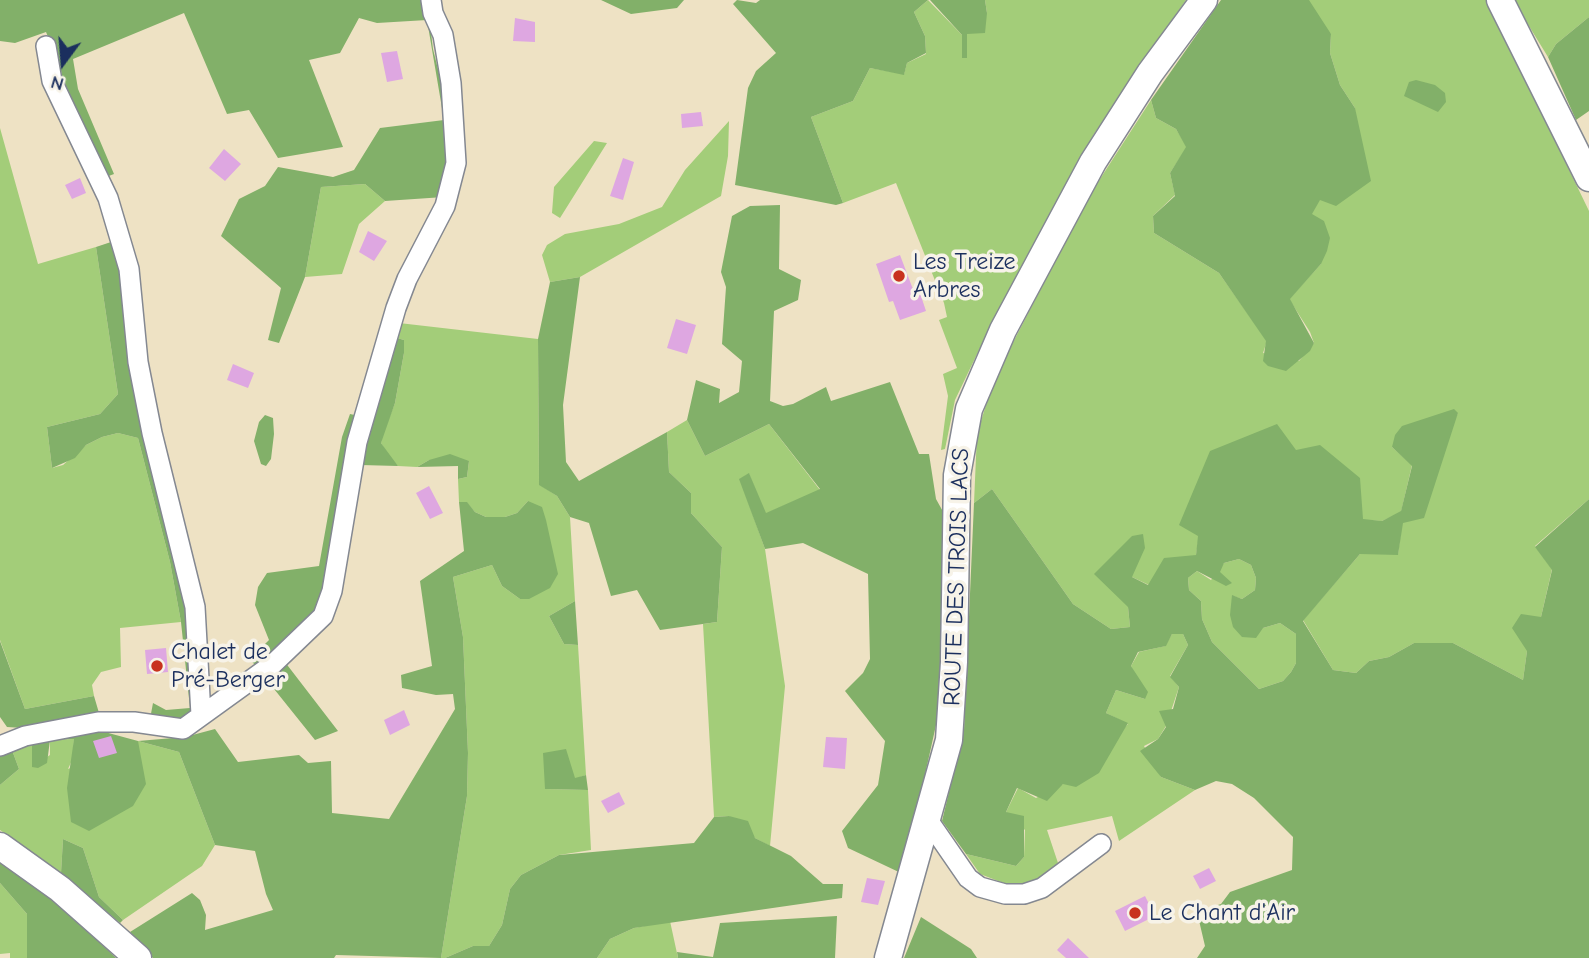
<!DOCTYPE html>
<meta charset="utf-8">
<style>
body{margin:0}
#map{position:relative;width:1589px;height:958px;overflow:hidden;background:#eee2c4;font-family:"Comic Neue",sans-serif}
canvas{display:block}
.north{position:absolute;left:28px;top:28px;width:70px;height:70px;-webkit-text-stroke:5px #f7f3e8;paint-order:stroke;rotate:196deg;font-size:19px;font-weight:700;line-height:28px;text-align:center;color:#1b2f5e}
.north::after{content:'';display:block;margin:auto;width:24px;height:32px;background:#1b2f5e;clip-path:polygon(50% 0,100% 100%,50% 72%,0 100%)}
</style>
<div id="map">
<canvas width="1589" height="958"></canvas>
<div class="north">N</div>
</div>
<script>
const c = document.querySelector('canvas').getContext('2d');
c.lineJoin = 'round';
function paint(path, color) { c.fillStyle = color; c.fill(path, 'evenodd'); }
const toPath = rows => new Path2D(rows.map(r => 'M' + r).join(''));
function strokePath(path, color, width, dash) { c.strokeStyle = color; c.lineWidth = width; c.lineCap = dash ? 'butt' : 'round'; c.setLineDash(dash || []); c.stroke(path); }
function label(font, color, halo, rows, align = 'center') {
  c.font = font + ' "Comic Neue",sans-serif'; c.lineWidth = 7; c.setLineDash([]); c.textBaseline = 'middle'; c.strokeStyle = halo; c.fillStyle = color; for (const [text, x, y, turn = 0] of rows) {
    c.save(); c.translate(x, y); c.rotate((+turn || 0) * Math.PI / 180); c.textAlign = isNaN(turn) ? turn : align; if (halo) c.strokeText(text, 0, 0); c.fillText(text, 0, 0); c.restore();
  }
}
const green = toPath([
 [928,0,962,35,963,58,967,58,967,34,987,13,985,0,1186,0,1094,134,979,350,955,400,945,449,941,450,948,396,943,374,957,368,939,320,947,317,944,303,896,183,843,203,811,117,853,101,870,68,904,74,907,63,926,54,925,36,914,12],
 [1221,0,1487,0,1589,211,1589,499,1535,546,1552,569,1541,617,1527,651,1523,680,1453,643,1414,643,1389,657,1369,661,1356,673,1333,670,1303,620,1360,554,1398,554,1402,523,1458,413,1392,447,1412,465,1401,512,1382,521,1363,520,1199,536,1196,555,1149,585,1132,577,1132,536,1128,607,1130,627,1111,629,1073,604,992,489,974,503,977,434,994,379,1089,196,1151,100,1156,118,1176,129,1187,147,1170,173,1175,195,1153,216,1154,233,1219,273,1267,341,1263,353,1299,361,1314,343,1310,332,1289,299,1321,264,1311,215,1355,108,1340,85,1330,53,1331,34],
 [1513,0,1589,0,1589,17,1556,44,1548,57],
 [729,121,728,156,721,196,580,277,550,282,542,255,547,245,565,234,619,224,662,207,685,170],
 [0,128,38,264,96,247,118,394,100,414,47,427,52,468,63,465,86,445,102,437,118,433,138,438,170,562,181,622,120,628,121,667,101,672,92,685,94,696,25,709,0,640],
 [594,141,607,143,560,218,552,213,554,187],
 [365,184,385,201,359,224,342,274,305,277,321,187],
 [399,323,538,339,539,484,557,496,570,517,575,601,549,616,564,644,578,645,586,775,546,789,588,790,591,850,559,855,521,875,510,889,502,925,489,946,473,946,445,958,441,958,467,796,468,753,463,637,453,577,492,565,502,586,520,599,528,501,517,513,505,517,486,517,475,512,467,503,459,502,458,479,467,477,469,461,429,460,417,467,398,466,391,460,381,443,382,436,395,403,404,353,404,340,397,338],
 [687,420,705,456,769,424,820,490,765,514,749,474,740,479,765,549,785,686,770,846,755,838,729,816,714,817,703,624,717,622,722,547,691,513,691,493,669,472,667,432],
 [1239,559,1251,565,1256,578,1255,590,1242,599,1233,596,1263,628,1280,623,1296,634,1296,663,1291,672,1283,681,1259,689,1212,642,1202,619,1201,601,1189,590,1188,578,1197,571,1211,580,1224,563],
 [1172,634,1183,634,1188,645,1170,676,1179,687,1166,726,1158,739,1144,746,1161,777,1195,790,1119,841,1112,816,1047,830,1059,866,1030,884,1006,884,980,874,966,854,1016,866,1024,857,1025,830,1006,812,1018,788,1036,798,1063,784,1128,724,1106,713,1116,690,1145,699,1131,666,1139,652,1165,646],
 [74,739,73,758,68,769,138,741,179,752,215,845,202,866,123,920,99,897,83,848,63,839,61,873,0,830,0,785,19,769,12,750,32,744,32,767,50,755,50,740],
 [0,883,27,914,27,958,10,958,10,953,0,954],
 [670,921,678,958,597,958,610,939,634,928]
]);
const forest = toPath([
 [0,0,427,0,433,49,449,114,450,160,444,197,385,201,365,184,321,187,305,277,279,343,268,340,281,288,221,236,239,199,265,186,278,167,333,177,354,170,380,128,444,120,427,20,377,23,359,18,340,53,309,60,343,147,278,158,249,110,227,114,184,13,73,59,78,89,114,174,106,177,64,87,60,65,46,32,15,43,0,41],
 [601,0,684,0,677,8,631,14],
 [737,0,756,3,760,0,928,0,914,12,925,36,926,53,907,63,904,75,870,68,853,101,811,117,843,203,836,205,735,185,748,88,756,71,776,53,733,4],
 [930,0,985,0,987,13,985,33,967,34,967,58,962,58,962,35],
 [1221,0,1309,0,1331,34,1330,53,1340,85,1355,108,1371,181,1336,206,1320,200,1312,214,1324,221,1330,238,1327,251,1321,264,1290,299,1314,343,1310,351,1286,371,1268,366,1263,361,1266,341,1219,273,1154,233,1153,216,1175,196,1170,173,1186,147,1176,129,1156,118,1151,100],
 [1589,17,1589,111,1576,120,1548,57,1556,44],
 [1416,80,1435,85,1445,93,1446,102,1438,112,1404,96,1409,82],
 [780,205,779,269,801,280,798,300,774,311,770,401,783,406,793,404,826,387,831,401,890,382,919,454,929,454,936,499,946,517,938,716,903,874,848,848,842,831,878,785,885,741,845,691,863,673,870,659,868,574,803,543,765,549,739,479,749,473,766,513,820,489,769,424,705,456,687,420,696,380,720,389,719,403,739,392,742,361,722,344,726,287,721,272,732,216,750,206],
 [114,241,187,603,194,713,175,722,150,719,153,703,166,710,190,708,181,622,170,562,138,438,118,433,102,437,86,445,75,458,52,468,47,427,100,414,118,394,96,247],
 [580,277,563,405,566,462,579,481,667,432,669,472,691,493,691,513,722,547,717,622,660,630,637,590,611,596,589,523,570,517,557,496,539,485,538,339,550,282],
 [397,338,404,340,404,353,395,403,381,443,398,466,361,465],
 [1454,409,1458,413,1424,518,1403,523,1398,555,1360,554,1303,621,1333,670,1356,673,1369,661,1389,657,1414,643,1453,643,1523,680,1527,651,1512,628,1521,614,1541,617,1552,570,1535,547,1589,499,1589,958,1197,958,1205,946,1197,912,1221,904,1230,892,1292,870,1293,837,1254,798,1232,784,1216,781,1195,790,1161,777,1140,751,1158,739,1166,727,1159,711,1173,709,1179,687,1170,677,1188,645,1183,634,1172,634,1166,646,1138,652,1131,666,1148,692,1145,699,1116,690,1106,713,1128,723,1099,773,1076,787,1063,784,1047,801,1017,788,1006,812,1024,816,1024,857,1016,866,966,854,942,821,964,730,974,503,992,489,1073,604,1111,629,1130,627,1128,607,1094,574,1132,536,1143,534,1145,548,1132,577,1148,585,1164,558,1196,555,1198,536,1179,525,1210,451,1277,424,1296,450,1320,445,1360,478,1363,519,1382,521,1401,511,1412,466,1392,447,1395,435,1402,426],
 [1239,559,1251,565,1256,578,1255,590,1242,599,1232,595,1230,615,1233,627,1242,637,1256,638,1263,628,1280,623,1296,634,1296,663,1291,672,1283,681,1259,689,1212,642,1202,619,1201,601,1189,590,1188,578,1197,571,1226,586,1232,583,1220,572,1224,563],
 [350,414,359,416,324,598,313,619,278,653,338,731,315,740,250,659,269,640,255,605,258,587,267,573,319,566,342,437],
 [265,415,273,418,274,434,271,459,266,466,261,464,254,441,259,422],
 [450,454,469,461,467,477,458,479,458,466,417,467,429,460],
 [528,501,542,507,546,520,558,574,550,588,529,599,520,599,502,586,492,565,453,577,463,637,468,753,467,796,441,958,336,955,334,958,153,958,130,932,192,893,200,900,206,915,205,930,273,910,266,894,255,851,215,845,179,752,138,741,146,784,133,806,89,831,71,822,67,788,74,739,50,740,47,763,38,768,32,767,32,744,47,737,101,731,138,741,185,737,215,729,238,762,299,755,308,763,331,761,332,813,389,819,455,709,453,694,436,695,402,688,401,675,432,666,420,581,464,551,459,502,467,502,475,512,486,517,505,517,517,513],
 [575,601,578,645,564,644,549,616],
 [0,641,25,709,94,696,99,713,23,728,7,727,0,717],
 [566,749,575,778,586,775,588,790,545,789,543,753],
 [12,750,19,769,0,785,0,755],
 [729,816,748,821,755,838,791,856,823,884,843,884,842,898,634,928,610,939,597,958,445,958,473,946,489,946,502,925,510,889,521,875,559,855,694,843,714,817],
 [63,839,83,848,99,897,123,920,120,923,61,873],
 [0,860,70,914,116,958,27,958,27,914,0,883],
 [837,916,835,958,678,958,677,952,713,957,720,923],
 [921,917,971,949,977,958,904,958]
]);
const building = toPath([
 [515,18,535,22,535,42,513,41],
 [397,51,403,79,387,82,381,53],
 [701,112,703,126,682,128,681,114],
 [224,149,241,164,225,181,209,168],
 [623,158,634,162,623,200,610,196],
 [80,178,86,193,72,199,65,185],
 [368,231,387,241,374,261,359,252],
 [900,255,914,292,919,290,926,311,900,320,893,301,889,302,876,264],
 [676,319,696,325,687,354,667,348],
 [233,364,254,373,248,388,227,380],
 [429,486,443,513,430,519,416,493],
 [166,648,168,672,147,674,145,650],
 [404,710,410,725,390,735,384,720],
 [111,736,117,753,99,758,93,741],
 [826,737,847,738,845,769,823,767],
 [619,792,625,804,608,813,601,801],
 [1209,868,1216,881,1200,889,1193,876],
 [867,878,885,881,878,905,861,902],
 [1145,896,1155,916,1125,931,1115,911],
 [1068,938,1089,958,1066,958,1057,950]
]);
const street = toPath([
 [46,46,52,81,108,198,129,269,138,362,152,433,195,607,201,715],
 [0,746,25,736,98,722,134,722,183,729,273,664,323,616,332,591,357,442,396,308,407,279,445,206,456,163,451,83,443,35,433,13,431,0],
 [928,820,968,878,980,887,1005,894,1024,894,1042,888,1101,844]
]);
const secondary = toPath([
 [1500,0,1589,178],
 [0,846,60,889,138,958],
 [888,958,949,740,954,662,957,475,969,409,1003,330,1093,162,1150,73,1204,0]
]);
const markers = [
 [899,276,7,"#c8321e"],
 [157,666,7,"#c8321e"],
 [1135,913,7,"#c8321e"]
];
const poiNames = [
 ["Les Treize",913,262],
 ["Arbres",913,290],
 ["Chalet de",171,652],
 ["Pré-Berger",171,680],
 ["Le Chant d'Air",1149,913]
];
const streetNames = [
 ["ROUTE DES TROIS LACS",957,577,-88]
];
paint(green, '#a3cd79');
paint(forest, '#82b069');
paint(building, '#dea7e1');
strokePath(street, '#848891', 22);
strokePath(secondary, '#848891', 29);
strokePath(street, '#fff', 19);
strokePath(secondary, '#fff', 26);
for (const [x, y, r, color] of markers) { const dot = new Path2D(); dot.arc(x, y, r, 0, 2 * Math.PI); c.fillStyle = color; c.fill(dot); strokePath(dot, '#f7f3e8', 2.5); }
label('24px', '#1b2f5e', '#f7f3e8', poiNames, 'left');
label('24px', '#1b2f5e', '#f7f3e8', streetNames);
</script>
